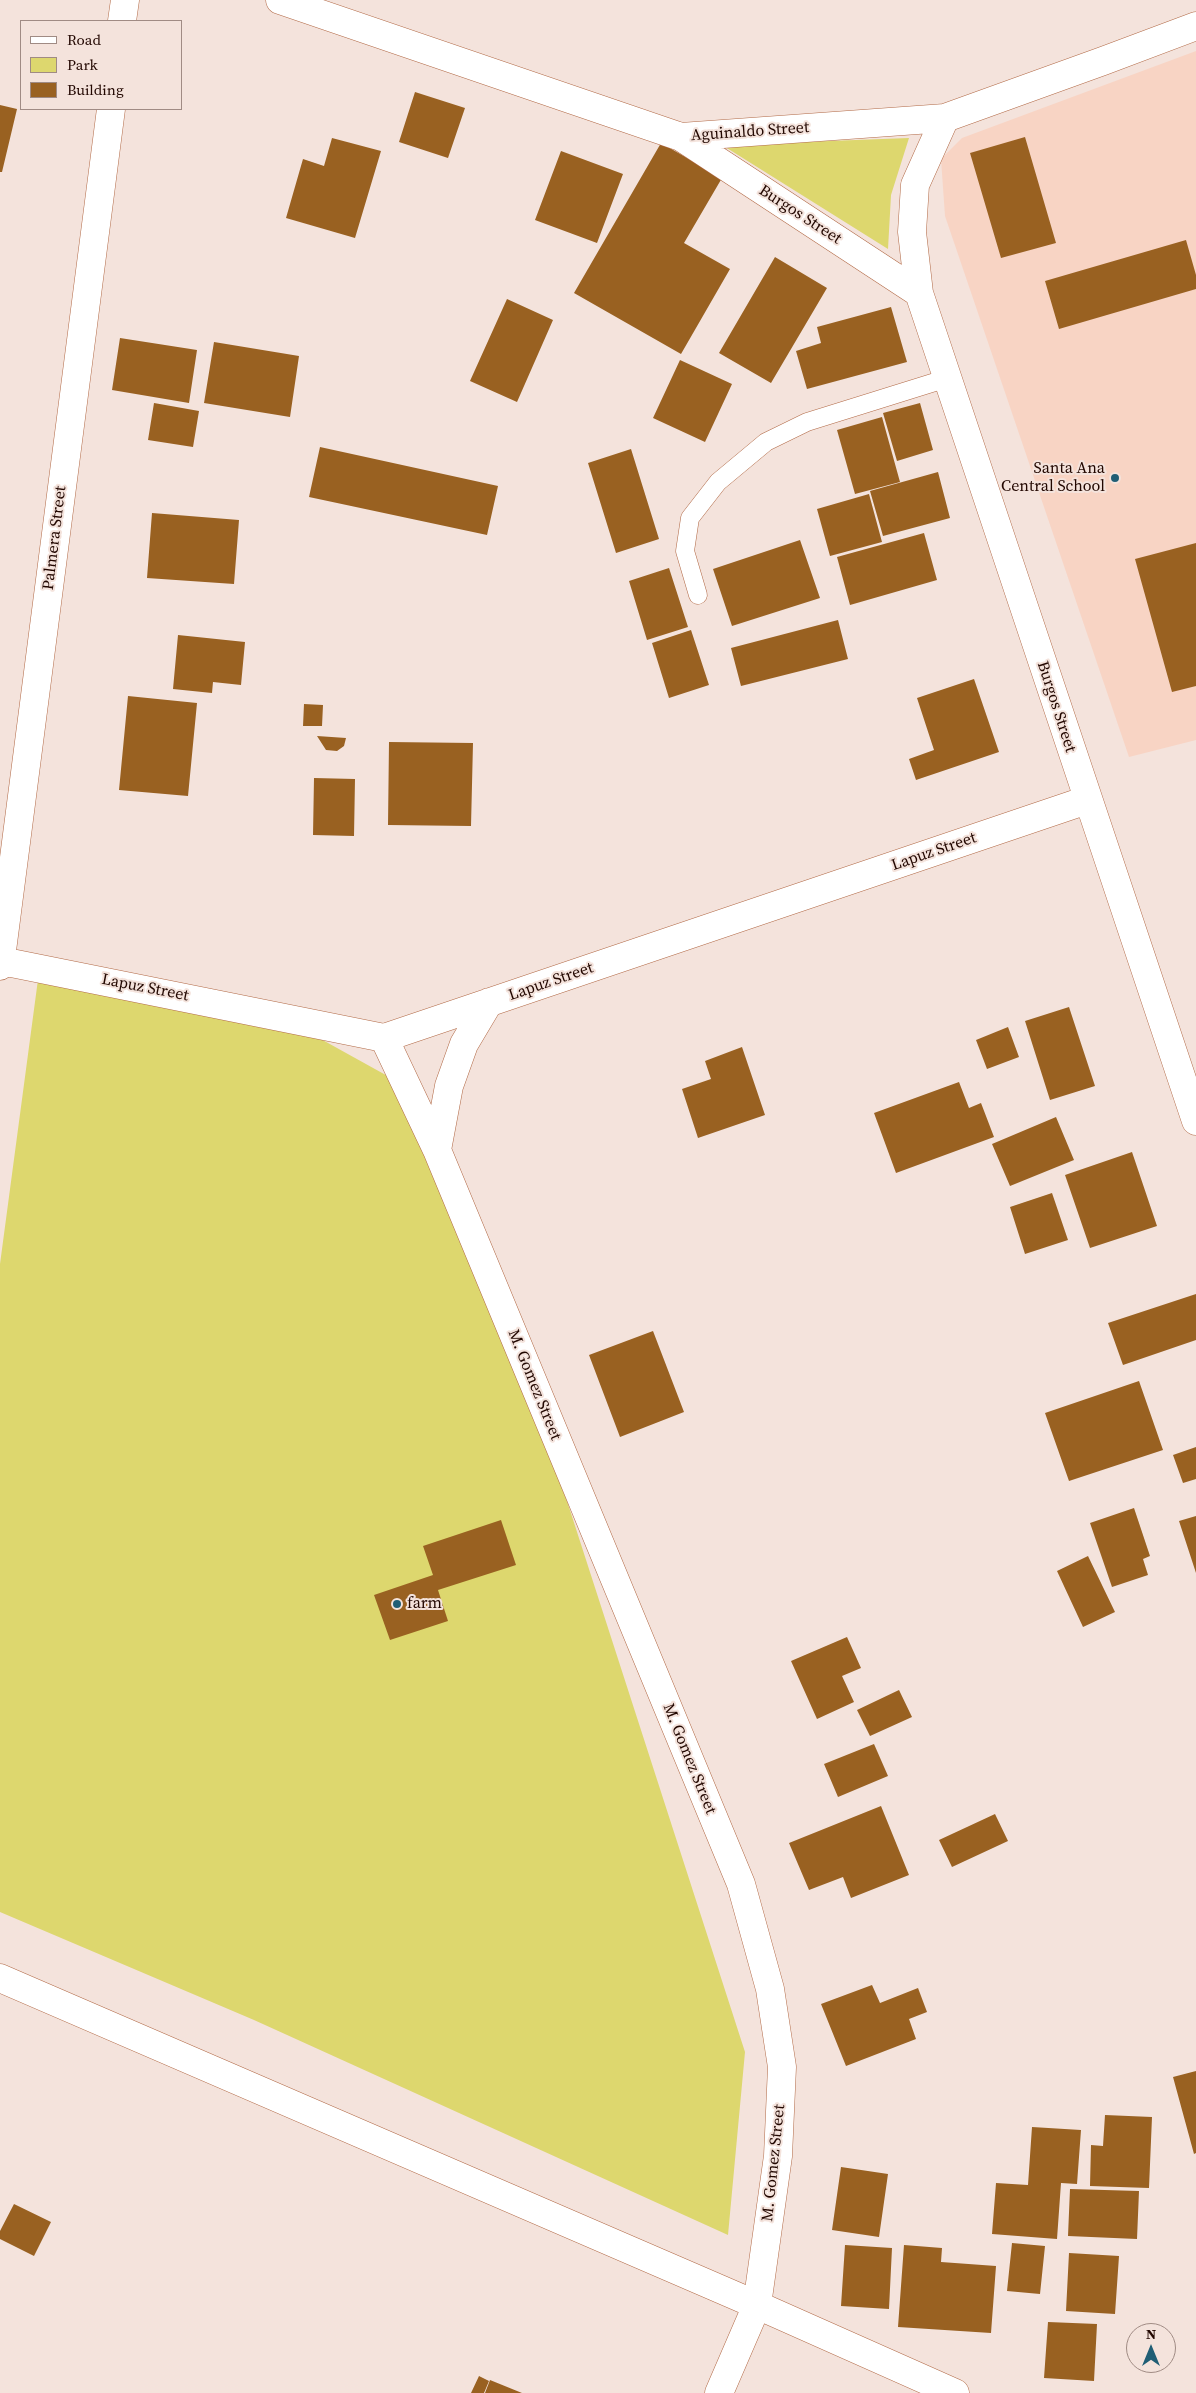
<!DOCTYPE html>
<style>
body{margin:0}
#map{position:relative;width:1196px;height:2393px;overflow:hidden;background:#f4e3dc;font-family:"Source Serif 4",serif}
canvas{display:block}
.legend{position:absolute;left:20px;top:20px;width:162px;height:90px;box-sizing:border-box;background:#f4e3dc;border:1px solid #a08b84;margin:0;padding:6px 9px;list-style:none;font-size:15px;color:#220700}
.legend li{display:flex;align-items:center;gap:10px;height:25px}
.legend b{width:25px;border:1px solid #a08b84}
.north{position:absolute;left:1126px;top:2323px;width:50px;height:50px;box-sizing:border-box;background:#f4e3dc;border:1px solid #a08b84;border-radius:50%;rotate:0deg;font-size:14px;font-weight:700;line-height:20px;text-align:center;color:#220700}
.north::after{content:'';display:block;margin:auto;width:18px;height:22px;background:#205e75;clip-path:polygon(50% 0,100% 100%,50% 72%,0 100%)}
</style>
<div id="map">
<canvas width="1196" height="2393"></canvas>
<ul class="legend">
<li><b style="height:6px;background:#fff"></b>Road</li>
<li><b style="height:14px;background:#ddd76e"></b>Park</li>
<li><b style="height:14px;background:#996121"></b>Building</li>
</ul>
<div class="north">N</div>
</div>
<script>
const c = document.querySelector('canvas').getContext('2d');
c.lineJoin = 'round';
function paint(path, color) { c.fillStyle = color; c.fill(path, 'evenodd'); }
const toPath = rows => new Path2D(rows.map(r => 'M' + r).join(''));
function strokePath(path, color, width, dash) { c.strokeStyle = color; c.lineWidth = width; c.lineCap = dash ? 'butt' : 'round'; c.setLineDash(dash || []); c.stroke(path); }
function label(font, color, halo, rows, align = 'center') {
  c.font = font + ' "Source Serif 4",serif'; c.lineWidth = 4; c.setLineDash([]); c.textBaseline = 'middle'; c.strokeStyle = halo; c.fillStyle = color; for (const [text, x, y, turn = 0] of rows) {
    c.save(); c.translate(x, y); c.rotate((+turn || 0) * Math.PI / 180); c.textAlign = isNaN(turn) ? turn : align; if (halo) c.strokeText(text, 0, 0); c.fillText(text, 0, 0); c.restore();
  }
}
const built = toPath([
 [1196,51,1196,740,1129,757,945,216,941,159,962,138]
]);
const green = toPath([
 [909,138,891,195,888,249,722,145],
 [41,957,254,1002,402,1084,567,1501,745,2052,728,2235,254,2020,0,1912,0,1264]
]);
const building = toPath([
 [415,92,465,108,448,158,399,142],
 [0,105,17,109,2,172,0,172],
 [1025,137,1056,243,1001,258,970,153],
 [332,138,381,151,355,238,286,218,303,159,324,166],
 [661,143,722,178,684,243,730,269,681,354,574,293],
 [561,151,623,174,597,243,535,220],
 [1186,240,1196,275,1196,289,1059,329,1045,281],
 [775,257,827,288,771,383,719,353],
 [507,299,553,320,517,402,470,381],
 [891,307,907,362,807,389,796,351,821,343,817,327],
 [120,338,197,350,189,403,112,390],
 [214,342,299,356,290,417,204,403],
 [680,360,732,384,705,442,653,418],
 [154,403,199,411,193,447,148,440],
 [920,403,933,450,897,461,883,413],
 [882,417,900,482,855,494,837,430],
 [320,447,498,486,487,535,309,497],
 [631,449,659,539,616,553,588,463],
 [938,472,950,518,883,536,870,491],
 [869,494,882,542,830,556,817,509],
 [152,513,239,520,234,584,147,578],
 [924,533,937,580,850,605,837,557],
 [800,540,820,598,732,626,713,569],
 [1196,543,1196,686,1172,692,1135,559],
 [669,568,688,627,647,640,629,581],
 [838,620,848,659,741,686,731,648],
 [691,630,709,685,669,698,652,643],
 [178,635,245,642,241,685,213,682,212,693,173,689],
 [974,679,999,752,916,780,909,759,934,750,917,698],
 [128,696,197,703,188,796,119,790],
 [304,704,323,705,322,726,303,726],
 [317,736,346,738,344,746,337,751,326,750],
 [389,742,473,743,471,826,388,825],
 [314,778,355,779,354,836,313,835],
 [1069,1007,1095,1086,1050,1100,1025,1021],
 [1008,1027,1019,1057,987,1069,976,1040],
 [742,1047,765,1115,698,1138,682,1089,711,1079,705,1061],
 [959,1082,969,1108,981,1103,994,1137,896,1173,874,1113],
 [1056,1117,1074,1160,1010,1186,992,1144],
 [1132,1152,1157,1226,1090,1248,1065,1175],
 [1052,1193,1068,1240,1025,1254,1010,1207],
 [1196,1294,1196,1340,1123,1365,1108,1323],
 [653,1331,684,1412,620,1437,589,1355],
 [1139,1381,1163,1450,1069,1481,1045,1413],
 [1196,1447,1196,1479,1183,1483,1173,1455],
 [1134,1508,1150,1556,1143,1559,1148,1575,1112,1587,1090,1523],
 [1196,1516,1196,1573,1179,1521],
 [501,1520,516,1565,438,1590,448,1621,390,1640,374,1595,433,1575,423,1546],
 [1088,1556,1115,1612,1083,1627,1057,1571],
 [847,1637,861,1668,842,1676,854,1702,817,1719,791,1661],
 [899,1690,912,1717,870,1736,857,1710],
 [874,1744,888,1776,838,1797,824,1764],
 [881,1806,909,1875,851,1898,843,1877,809,1890,789,1843],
 [995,1814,1008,1841,952,1867,939,1840],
 [872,1985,880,2003,918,1988,927,2012,909,2019,916,2039,846,2066,821,2004],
 [1196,2071,1196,2153,1194,2154,1173,2077],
 [1105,2115,1152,2117,1149,2188,1090,2186,1091,2145,1103,2146],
 [1032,2127,1081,2130,1077,2184,1061,2183,1057,2239,992,2234,996,2183,1028,2185],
 [841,2167,888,2174,879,2237,832,2230],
 [1070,2189,1139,2191,1137,2239,1068,2236],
 [14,2204,51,2222,34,2256,0,2239,0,2231],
 [1012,2243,1045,2246,1040,2294,1007,2291],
 [845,2245,892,2248,889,2309,841,2306],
 [904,2245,942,2248,941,2262,996,2266,991,2333,898,2327],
 [1069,2253,1119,2256,1115,2314,1066,2311],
 [1048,2322,1097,2324,1094,2381,1044,2378],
 [479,2376,489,2381,484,2393,471,2393],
 [490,2380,522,2393,485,2393]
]);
const lane = toPath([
 [698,595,685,551,690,518,718,482,766,442,807,422,948,378]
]);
const street = toPath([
 [280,0,681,137,945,118,1103,61,1196,26],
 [122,21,125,0],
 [681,137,919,293,1196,1121],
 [919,293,912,232,915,185,945,118],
 [1,961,384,1038,1087,800],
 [0,966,111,109],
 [384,1038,437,1150,741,1884,770,1989,782,2067,778,2156,757,2305,719,2393],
 [437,1150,449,1086,464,1044,489,1002],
 [0,1978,757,2305,955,2393]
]);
const markers = [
 [1115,478,5,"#205e75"],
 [397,1604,5,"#205e75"]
];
const streetNames = [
 ["Aguinaldo Street",750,132,-4],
 ["Burgos Street",800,215,33],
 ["Palmera Street",55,538,-83],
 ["Burgos Street",1056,707,72],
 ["Lapuz Street",934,852,-19],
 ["Lapuz Street",551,982,-19],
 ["Lapuz Street",145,988,11],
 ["M. Gomez Street",534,1385,68],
 ["M. Gomez Street",689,1759,68],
 ["M. Gomez Street",774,2163,-84]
];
const poiNames = [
 ["Santa Ana",1105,469],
 ["Central School",1105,487],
 ["farm",407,1604,"left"]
];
paint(built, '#f8d4c4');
paint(green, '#ddd76e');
paint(building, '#996121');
strokePath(lane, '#b26a47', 19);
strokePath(street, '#b26a47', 29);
strokePath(lane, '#fff', 18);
strokePath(street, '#fff', 28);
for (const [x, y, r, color] of markers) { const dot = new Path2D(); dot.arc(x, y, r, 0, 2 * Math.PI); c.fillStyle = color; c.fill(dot); strokePath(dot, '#f4e3dc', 2); }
label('16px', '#220700', '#f4e3dc', streetNames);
label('16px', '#220700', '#f4e3dc', poiNames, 'right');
</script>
